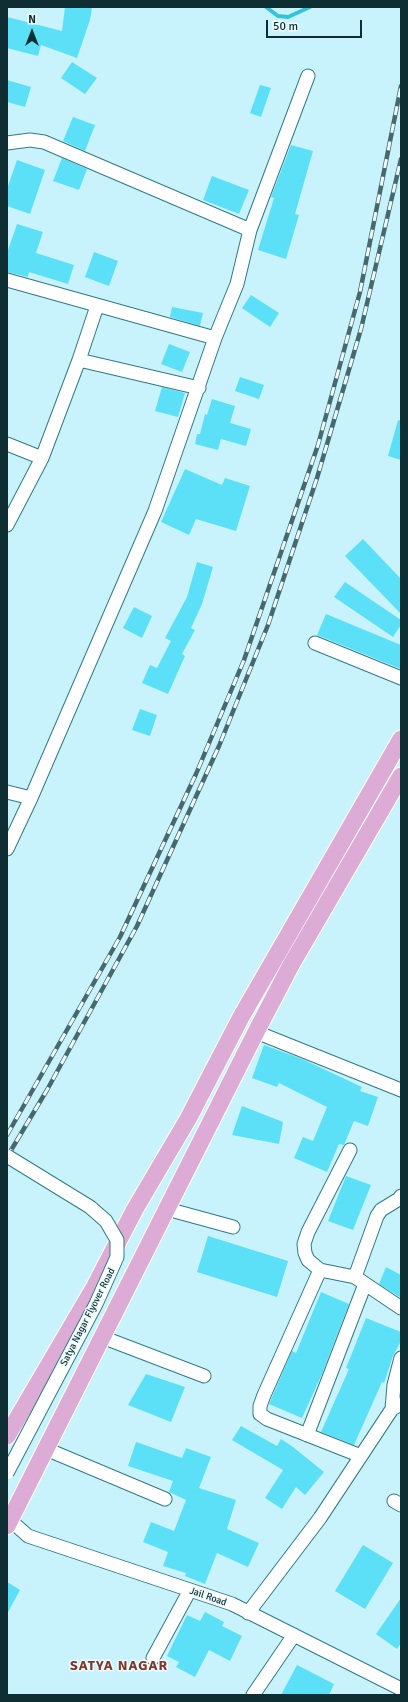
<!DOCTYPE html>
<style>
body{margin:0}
#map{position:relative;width:408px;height:1702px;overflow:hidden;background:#c9f3fc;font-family:Signika,sans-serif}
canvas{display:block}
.frame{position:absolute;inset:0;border:8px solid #0e2e33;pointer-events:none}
.north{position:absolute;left:12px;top:12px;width:40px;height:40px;-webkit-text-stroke:3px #edfbfd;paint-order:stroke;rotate:0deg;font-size:11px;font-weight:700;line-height:16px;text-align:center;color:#0e2e33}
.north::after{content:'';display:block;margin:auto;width:14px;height:18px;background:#0e2e33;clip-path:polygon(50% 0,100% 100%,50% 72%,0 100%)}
.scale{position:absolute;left:266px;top:20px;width:96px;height:18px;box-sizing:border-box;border:2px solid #0e2e33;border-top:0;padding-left:5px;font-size:12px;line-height:14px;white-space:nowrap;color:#0e2e33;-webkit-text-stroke:3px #edfbfd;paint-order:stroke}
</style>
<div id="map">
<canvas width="408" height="1702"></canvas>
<div class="frame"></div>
<div class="north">N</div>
<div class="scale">50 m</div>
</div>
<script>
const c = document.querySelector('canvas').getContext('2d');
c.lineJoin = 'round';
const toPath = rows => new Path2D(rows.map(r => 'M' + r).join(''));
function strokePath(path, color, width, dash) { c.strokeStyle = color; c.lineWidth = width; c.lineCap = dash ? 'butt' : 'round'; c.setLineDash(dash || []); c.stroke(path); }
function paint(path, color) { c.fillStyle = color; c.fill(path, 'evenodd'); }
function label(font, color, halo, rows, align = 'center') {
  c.font = font + ' Signika,sans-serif'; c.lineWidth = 3; c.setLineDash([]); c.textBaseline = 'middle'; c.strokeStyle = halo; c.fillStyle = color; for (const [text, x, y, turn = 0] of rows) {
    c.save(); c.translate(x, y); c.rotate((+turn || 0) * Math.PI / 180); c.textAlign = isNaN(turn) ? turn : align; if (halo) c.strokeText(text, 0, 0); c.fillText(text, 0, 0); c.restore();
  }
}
const stream = toPath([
 [266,7,278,16,288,17,310,7]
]);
const building = toPath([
 [65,7,92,7,90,20,77,58,41,45,38,56,7,48,7,17,62,31],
 [72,62,97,78,85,94,61,78],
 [7,80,31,87,25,107,7,102],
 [260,85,271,88,261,117,250,113],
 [73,117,95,125,85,151,63,141],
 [291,145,313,151,295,214,299,215,286,259,258,250,274,198,271,197],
 [62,158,87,169,79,190,53,181],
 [17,160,45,170,30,214,7,206,7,189],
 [212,176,249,190,239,214,203,200],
 [17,224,43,232,36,253,74,265,68,284,29,272,28,277,7,272,7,253],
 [94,252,118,261,109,286,85,277],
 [251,295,279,313,270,327,242,308],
 [172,307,203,313,200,326,170,317],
 [169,344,190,352,182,372,161,364],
 [240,377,264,385,259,399,235,391],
 [162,387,185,393,178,417,155,411],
 [212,399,235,406,230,423,251,429,246,446,221,439,218,450,195,444,197,434,200,434,205,414,207,415],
 [398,420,401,421,401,460,388,456],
 [185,469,222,485,225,478,250,486,236,531,196,519,189,535,161,522],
 [363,539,401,579,401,614,345,556],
 [197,562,213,567,202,604,191,628,195,630,182,654,185,656,168,694,142,683,150,665,157,668,171,641,165,638,187,597],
 [345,582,401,620,401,625,393,637,334,597],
 [134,607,152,616,142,638,123,628],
 [326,614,401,645,401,669,317,635],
 [140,709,157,715,150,736,132,730],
 [264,1045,302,1059,362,1087,360,1091,378,1097,368,1126,354,1121,344,1145,339,1144,327,1172,294,1158,303,1137,313,1141,327,1107,279,1083,277,1087,252,1078],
 [242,1106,283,1122,279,1144,232,1135],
 [346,1176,371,1185,353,1230,328,1221],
 [208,1236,288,1261,277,1297,197,1272],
 [386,1267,401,1275,401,1298,379,1284],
 [321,1292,349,1304,322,1374,302,1418,269,1404,292,1351,296,1353],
 [366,1318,401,1332,401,1341,393,1356,384,1383,382,1382,354,1445,321,1432,349,1369,346,1368],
 [146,1374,185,1387,171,1422,128,1405],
 [241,1426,277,1446,281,1439,293,1447,324,1472,305,1495,296,1487,282,1509,265,1498,283,1470,232,1440],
 [136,1442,182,1458,186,1448,211,1457,199,1488,236,1500,227,1529,259,1543,248,1567,217,1553,205,1584,185,1576,186,1573,163,1566,168,1552,143,1542,151,1522,174,1531,186,1500,169,1492,173,1481,128,1466],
 [363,1545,393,1563,365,1609,335,1591],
 [7,1582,20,1590,7,1614],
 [401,1598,401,1643,397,1649,376,1634],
 [205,1612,224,1622,222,1626,242,1636,230,1661,209,1650,195,1677,176,1667,179,1662,167,1656,187,1615,200,1621],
 [297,1665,334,1684,329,1695,281,1695]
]);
const minor = toPath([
 [7,143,30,140,44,142,250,230],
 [7,280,215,338],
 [79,360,199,388],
 [7,444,42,458],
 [7,525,42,458,79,360,97,306],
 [315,643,401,678],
 [7,792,31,798],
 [7,849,31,798,155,511,215,338,237,284,250,230,308,76],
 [256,1032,401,1090],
 [350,1150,308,1232,304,1244,305,1253,308,1260,320,1270,355,1277,401,1308],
 [167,1209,233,1227],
 [320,1270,264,1395,260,1406,260,1414,267,1419,361,1456],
 [355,1277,377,1216,381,1210,399,1199,401,1196],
 [102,1337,204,1376],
 [392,1409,394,1385,401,1358],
 [307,1435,365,1284],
 [46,1449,165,1499],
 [394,1501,401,1505],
 [10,1520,28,1536,232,1604,401,1689],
 [248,1613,320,1518,392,1409,401,1404],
 [153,1658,190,1590],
 [253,1695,294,1635]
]);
const major = toPath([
 [7,1436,95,1286,135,1209,188,1119,241,1017,401,739],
 [7,1526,256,1032,291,965,401,776]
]);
const rail = toPath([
 [7,1135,120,937,196,774,244,660,318,445,360,292,401,86],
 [7,1157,47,1090,137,926,219,746,268,625,317,478,361,329,401,159]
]);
const minorBridge = toPath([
 [7,1156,90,1207,106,1221,117,1240,117,1257,96,1304,7,1473]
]);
const streetNames = [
 ["Satya Nagar Flyover Road",88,1317,-63],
 ["Jail Road",208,1597,19]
];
const districtNames = [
 ["SATYA NAGAR",119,1666]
];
strokePath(stream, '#36c3da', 4);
paint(building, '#5be0f7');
strokePath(minor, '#2f7a87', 15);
strokePath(major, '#fff', 19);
strokePath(minor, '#fff', 13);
strokePath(major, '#dcacd6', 17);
strokePath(rail, '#466970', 4.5);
strokePath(rail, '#edfbfd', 3, [9]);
strokePath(minorBridge, '#2f7a87', 15, []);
strokePath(minorBridge, '#fff', 13);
label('10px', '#0e2e33', '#edfbfd', streetNames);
c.letterSpacing = '1px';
label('bold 14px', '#7e382d', '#edfbfd', districtNames);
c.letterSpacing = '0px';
</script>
